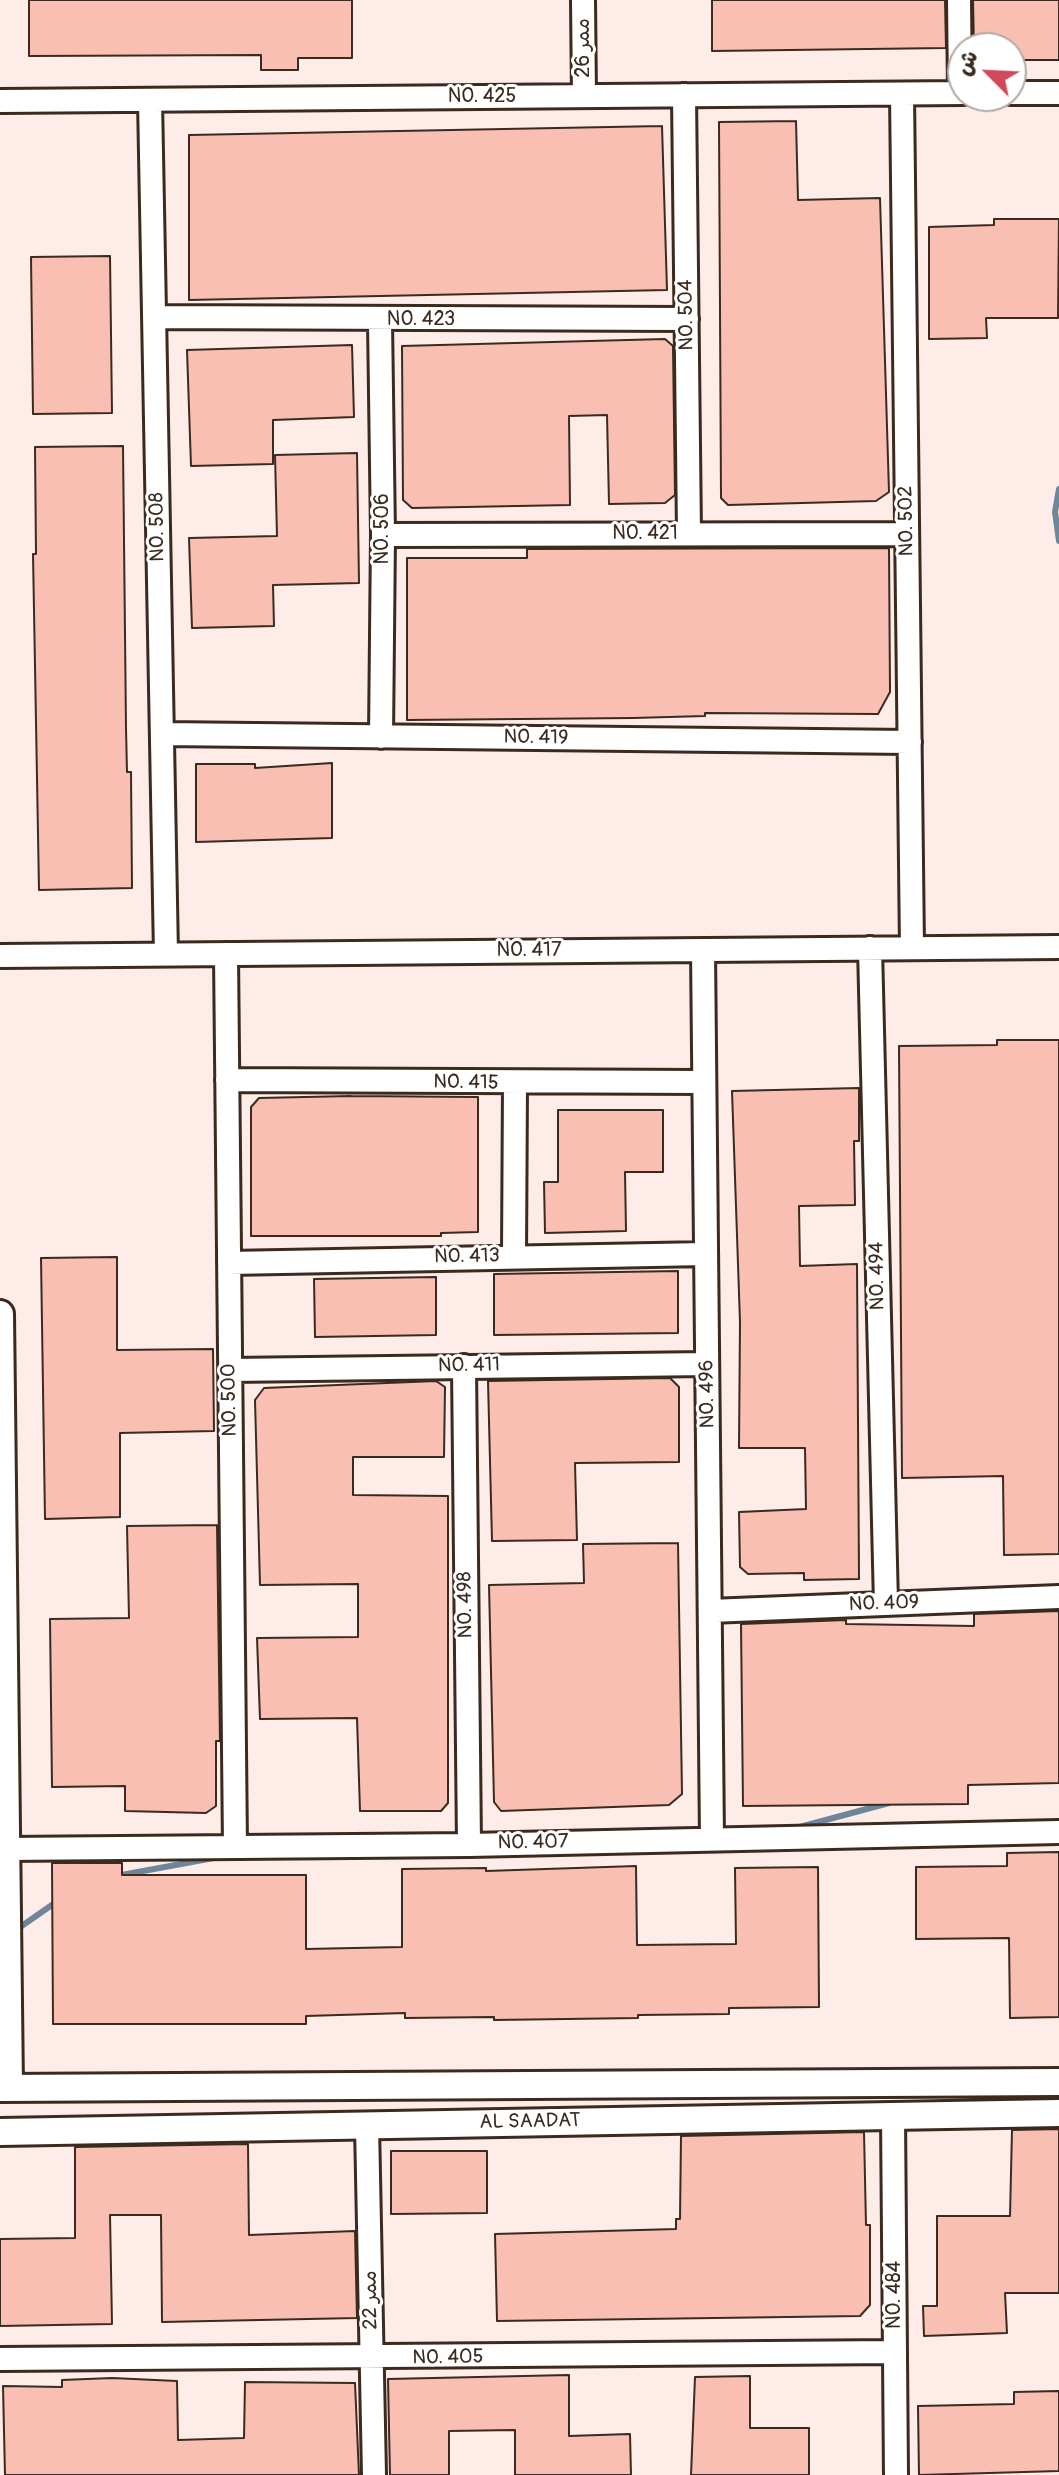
<!DOCTYPE html>
<meta charset="utf-8">
<style>
body{margin:0}
#map{position:relative;width:1059px;height:2475px;overflow:hidden;background:#feece8;font-family:Pangolin,"Playpen Sans Arabic",sans-serif}
canvas{display:block}
.north{position:absolute;left:947px;top:32px;width:80px;height:80px;box-sizing:border-box;background:#fff;border:2px solid #b1aaa5;border-radius:50%;rotate:294deg;font-size:22px;font-weight:700;line-height:32px;text-align:center;color:#3b2a1e}
.north::after{content:'';display:block;margin:auto;width:28px;height:36px;background:#d1495b;clip-path:polygon(50% 0,100% 100%,50% 72%,0 100%)}
</style>
<div id="map">
<canvas width="1059" height="2475"></canvas>
<div class="north">ش</div>
</div>
<script>
const c = document.querySelector('canvas').getContext('2d');
c.lineJoin = 'round';
const toPath = rows => new Path2D(rows.map(r => 'M' + r).join(''));
function strokePath(path, color, width, dash) { c.strokeStyle = color; c.lineWidth = width; c.lineCap = dash ? 'butt' : 'round'; c.setLineDash(dash || []); c.stroke(path); }
function paint(path, color) { c.fillStyle = color; c.fill(path, 'evenodd'); }
function label(font, color, halo, rows, align = 'center') {
  c.font = font + ' Pangolin,"Playpen Sans Arabic",sans-serif'; c.lineWidth = 6; c.setLineDash([]); c.textBaseline = 'middle'; c.strokeStyle = halo; c.fillStyle = color; for (const [text, x, y, turn = 0] of rows) {
    c.save(); c.translate(x, y); c.rotate((+turn || 0) * Math.PI / 180); c.textAlign = isNaN(turn) ? turn : align; if (halo) c.strokeText(text, 0, 0); c.fillText(text, 0, 0); c.restore();
  }
}
const stream = toPath([
 [1059,489,1055,512,1059,541],
 [796,1828,889,1803],
 [116,1876,219,1857],
 [16,1930,59,1900]
]);
const building = toPath([
 [29,0,352,0,352,58,298,58,298,70,261,70,261,55,29,56,29,0],
 [712,0,945,0,946,48,712,51,712,0],
 [973,0,1059,0,1059,60,1011,60,1011,48,974,48,973,0],
 [796,121,798,200,880,198,889,492,876,501,728,505,721,498,719,122,796,121],
 [662,126,667,290,189,300,189,135,662,126],
 [994,219,1059,219,1058,318,986,318,987,338,929,339,929,227,994,225,994,219],
 [110,256,112,413,33,414,31,257,110,256],
 [665,339,673,346,675,495,665,503,609,504,607,415,569,416,570,505,412,508,403,500,402,346,665,339],
 [352,345,354,417,273,420,273,464,191,466,187,350,352,345],
 [123,446,126,728,127,772,131,772,132,888,39,890,33,554,36,554,35,447,123,446],
 [357,453,359,583,273,585,274,626,192,628,189,538,277,536,275,455,357,453],
 [889,548,890,692,878,714,705,713,705,716,633,718,407,720,407,558,527,558,527,549,889,548],
 [332,763,332,838,196,842,196,764,255,764,255,768,332,763],
 [997,1040,1059,1040,1059,1554,1004,1555,1003,1476,902,1478,899,1046,997,1045,997,1040],
 [859,1088,859,1141,854,1141,855,1205,799,1206,800,1266,857,1264,859,1579,804,1580,804,1573,748,1574,740,1567,739,1512,806,1509,805,1448,739,1448,740,1322,732,1091,859,1088],
 [351,1096,478,1097,478,1232,441,1233,441,1236,251,1236,251,1107,259,1098,351,1096],
 [558,1110,663,1110,663,1172,625,1172,626,1231,545,1233,544,1182,558,1182,558,1110],
 [117,1257,117,1350,213,1349,214,1431,120,1433,120,1517,45,1519,41,1258,117,1257],
 [678,1271,678,1333,494,1335,494,1274,678,1271],
 [436,1277,436,1335,315,1337,314,1279,436,1277],
 [670,1378,679,1387,679,1462,575,1463,577,1540,492,1541,488,1381,670,1378],
 [436,1381,445,1387,444,1457,353,1457,353,1495,448,1496,448,1803,441,1811,360,1811,357,1718,260,1719,257,1638,358,1637,358,1584,260,1585,255,1400,264,1388,436,1381],
 [217,1525,220,1741,216,1741,216,1806,206,1813,125,1811,125,1786,52,1787,50,1619,129,1618,127,1526,217,1525],
 [678,1543,682,1794,669,1805,501,1811,494,1802,489,1585,584,1583,583,1544,678,1543],
 [1059,1611,1059,1783,968,1785,968,1804,743,1806,741,1624,846,1620,846,1624,974,1626,974,1614,1059,1611],
 [1059,1852,1059,2017,1010,2018,1009,1938,916,1939,916,1867,1007,1866,1007,1853,1059,1852],
 [52,1863,122,1863,122,1875,306,1875,306,1949,402,1947,402,1869,486,1868,486,1871,636,1866,637,1945,736,1944,735,1868,818,1867,819,2007,729,2008,729,2014,638,2015,638,2018,494,2020,494,2017,405,2018,405,2013,306,2016,306,2024,53,2024,52,1863],
 [1059,2129,1059,2293,1005,2293,1007,2333,924,2336,923,2306,937,2306,937,2216,1010,2216,1012,2130,1059,2129],
 [864,2132,866,2225,870,2225,870,2305,860,2316,497,2321,495,2234,676,2229,676,2219,680,2219,681,2136,864,2132],
 [248,2144,249,2235,355,2231,357,2318,162,2322,161,2215,110,2215,112,2324,0,2326,0,2239,75,2238,75,2147,248,2144],
 [391,2151,487,2151,487,2213,391,2214,391,2151],
 [569,2375,569,2436,630,2434,631,2475,515,2475,515,2430,449,2431,449,2475,390,2475,388,2379,569,2375],
 [750,2376,750,2428,809,2428,809,2475,691,2475,695,2377,750,2376],
 [112,2378,177,2381,178,2440,244,2438,245,2382,355,2383,359,2475,5,2475,3,2386,62,2387,62,2380,112,2378],
 [1059,2391,1059,2471,919,2475,918,2406,1014,2404,1014,2392,1059,2391]
]);
const minor = toPath([
 [583,0,584,96],
 [959,0,960,93],
 [1011,93,1059,93],
 [902,94,912,948],
 [684,95,689,534],
 [150,100,166,954],
 [0,101,963,93],
 [155,317,687,319],
 [380,321,383,535,381,737],
 [383,535,907,534],
 [162,734,910,742],
 [870,948,886,1604],
 [703,950,712,1839],
 [226,954,235,1847],
 [0,956,1059,947],
 [227,1080,704,1082],
 [514,1256,515,1084],
 [229,1263,706,1254],
 [464,1366,469,1845],
 [230,1370,707,1364],
 [710,1611,1059,1597],
 [6,1849,469,1845,1059,1832],
 [893,2116,896,2475],
 [367,2125,374,2475],
 [0,2359,895,2352]
]);
const tertiary = toPath([
 [0,1314,9,2088],
 [0,2088,1059,2082],
 [0,2132,1059,2113]
]);
const streetNames = [
 ["ممر 26",584,48,-90],
 ["NO. 425",482,97],
 ["NO. 504",687,315,-91],
 ["NO. 423",421,320],
 ["NO. 502",907,521,-91],
 ["NO. 508",158,527,-91],
 ["NO. 506",383,529,-90],
 ["NO. 421",645,534],
 ["NO. 419",536,738,1],
 ["NO. 417",529,951],
 ["NO. 415",466,1083,1],
 ["NO. 413",467,1257,-1],
 ["NO. 494",878,1276,-91],
 ["NO. 411",469,1366,-1],
 ["NO. 496",708,1394,-91],
 ["NO. 500",230,1400,-91],
 ["NO. 409",884,1604,-2],
 ["NO. 498",466,1605,-91],
 ["NO. 407",533,1843,-1],
 ["AL SAADAT",530,2122,-1],
 ["NO. 484",895,2295,-90],
 ["ممر 22",371,2300,-91],
 ["NO. 405",448,2358,-1]
];
strokePath(stream, '#6f859a', 6);
paint(building, '#fabfb3');
strokePath(building, '#3b2a1e', 2);
strokePath(minor, '#3b2a1e', 28);
strokePath(tertiary, '#3b2a1e', 32);
strokePath(minor, '#fff', 22);
strokePath(tertiary, '#fff', 26);
label('20px', '#3b2a1e', '#fff', streetNames);
</script>
